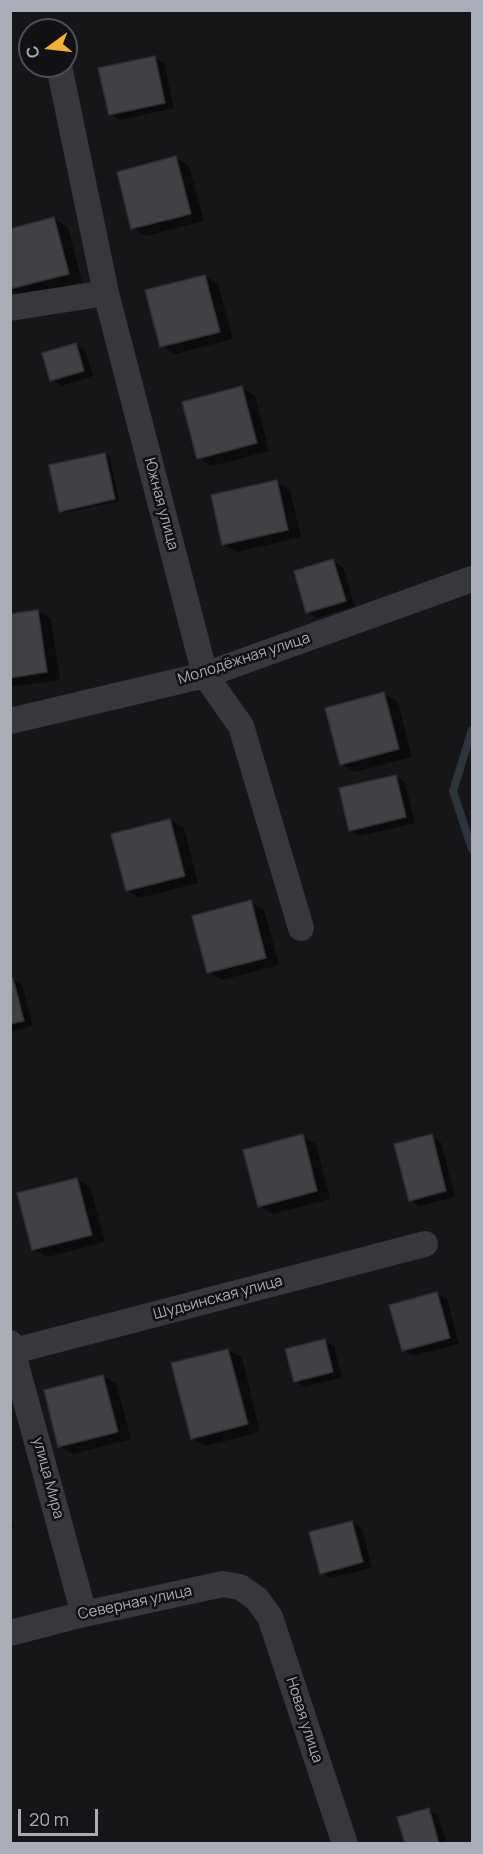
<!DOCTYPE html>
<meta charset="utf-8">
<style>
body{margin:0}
#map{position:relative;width:483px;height:1854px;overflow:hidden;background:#161618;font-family:Manrope,sans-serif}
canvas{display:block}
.frame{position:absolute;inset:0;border:12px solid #a8adb8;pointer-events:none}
.north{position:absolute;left:18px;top:18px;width:60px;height:60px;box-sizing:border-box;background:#111113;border:2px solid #4d4f55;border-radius:50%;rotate:255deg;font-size:16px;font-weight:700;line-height:24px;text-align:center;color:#a8adb8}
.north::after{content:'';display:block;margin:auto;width:21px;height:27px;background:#f2b134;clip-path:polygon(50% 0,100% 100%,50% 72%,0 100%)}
.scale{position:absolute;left:18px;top:1809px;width:80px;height:27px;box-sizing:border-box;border:3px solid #a8adb8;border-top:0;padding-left:8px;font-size:18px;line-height:21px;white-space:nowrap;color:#a8adb8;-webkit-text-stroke:4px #111113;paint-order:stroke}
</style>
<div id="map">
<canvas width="483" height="1854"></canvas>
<div class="frame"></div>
<div class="north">С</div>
<div class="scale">20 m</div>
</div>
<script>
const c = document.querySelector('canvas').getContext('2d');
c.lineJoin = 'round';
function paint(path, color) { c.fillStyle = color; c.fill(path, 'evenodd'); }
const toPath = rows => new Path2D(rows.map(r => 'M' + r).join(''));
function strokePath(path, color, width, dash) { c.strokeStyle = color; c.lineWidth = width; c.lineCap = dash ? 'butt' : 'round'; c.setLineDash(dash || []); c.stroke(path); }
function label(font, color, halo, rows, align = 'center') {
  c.font = font + ' Manrope,sans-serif'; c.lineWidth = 5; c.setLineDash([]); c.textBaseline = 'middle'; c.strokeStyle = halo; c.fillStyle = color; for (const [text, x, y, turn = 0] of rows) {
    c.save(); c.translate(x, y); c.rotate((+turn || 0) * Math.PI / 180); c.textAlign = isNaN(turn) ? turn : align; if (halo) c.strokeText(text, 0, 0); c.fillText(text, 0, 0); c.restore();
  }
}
const shadow = toPath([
 [154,57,164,63,174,108,120,120,110,114],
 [176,158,189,166,204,221,146,236,133,228],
 [54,219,68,227,82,282,24,297,11,289],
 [205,276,218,284,233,339,175,354,162,346],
 [76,345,85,350,93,376,62,386,52,380],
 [242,388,255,396,269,451,212,466,198,458],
 [105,454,110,457,119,501,65,513,61,511],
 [276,482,290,490,301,537,237,552,223,544],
 [333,561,343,567,355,606,317,618,307,612],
 [38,611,51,619,60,680,10,687,10,615],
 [384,694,398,702,412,757,355,772,341,764],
 [395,776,405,782,415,823,360,836,351,830],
 [170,820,184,828,198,883,140,898,127,891],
 [251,902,264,910,279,965,222,980,208,972],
 [13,979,22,985,33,1026,10,1032],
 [302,1136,316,1144,330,1199,273,1214,259,1206],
 [431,1136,441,1142,455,1197,420,1206,410,1200],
 [77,1179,90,1187,105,1242,47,1257,34,1249],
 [437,1294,447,1299,459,1344,413,1356,403,1350],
 [324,1340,334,1346,342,1377,305,1387,295,1381],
 [228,1350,242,1358,260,1432,206,1446,192,1438],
 [103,1376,116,1384,131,1439,73,1454,60,1446],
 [10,1515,14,1528,10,1529],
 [352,1522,362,1528,372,1568,331,1578,321,1573],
 [428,1810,438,1815,447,1844,406,1844]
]);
const stream = toPath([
 [472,730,453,791,472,849]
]);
const building = toPath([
 [155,56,165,103,109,115,98,68,155,56],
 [176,156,191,214,131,229,117,172,176,156],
 [54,217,69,274,10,289,10,229,54,217],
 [205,275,220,332,160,347,145,290,205,275],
 [76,343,84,371,50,381,42,353,76,343],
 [242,386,257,443,197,459,182,402,242,386],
 [105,453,115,499,59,512,49,465,105,453],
 [277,480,288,530,222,545,211,495,277,480],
 [333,559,346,601,306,613,294,571,333,559],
 [38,610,47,672,10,678,10,614,38,610],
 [384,692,399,749,340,765,325,708,384,692],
 [396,775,406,817,349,831,339,788,396,775],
 [170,819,185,876,126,891,111,834,170,819],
 [251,900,266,958,207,973,192,916,251,900],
 [10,978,13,978,24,1021,10,1024,10,978],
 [303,1134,317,1191,258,1207,243,1150,303,1134],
 [432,1134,446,1191,409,1201,394,1144,432,1134],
 [77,1178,92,1235,32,1250,17,1193,77,1178],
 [437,1292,450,1338,402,1351,389,1305,437,1292],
 [325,1339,333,1372,294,1382,285,1349,325,1339],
 [228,1349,248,1424,191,1439,171,1363,228,1349],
 [103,1375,118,1432,58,1447,44,1390,103,1375],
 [352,1521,363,1562,320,1574,309,1532,352,1521],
 [429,1808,439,1844,405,1844,397,1817,429,1808]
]);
const street = toPath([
 [59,66,106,293,205,675,241,726,301,928],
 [10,308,106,293],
 [10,721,205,675,472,579],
 [10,1343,84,1614],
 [10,1352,425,1244],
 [10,1633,84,1614,223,1584,240,1587,257,1599,270,1617,345,1844]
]);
const streetNames = [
 ["Южная улица",161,504,75],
 ["Молодёжная улица",244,659,-18],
 ["Шудьинская улица",218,1298,-15],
 ["улица Мира",48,1478,75],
 ["Северная улица",135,1603,-12],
 ["Новая улица",304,1720,72]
];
paint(shadow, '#0007');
strokePath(stream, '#2c353c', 8);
paint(building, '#404145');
strokePath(building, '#303034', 1.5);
strokePath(street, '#37383d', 26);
label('15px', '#a8adb8', '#111113', streetNames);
</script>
